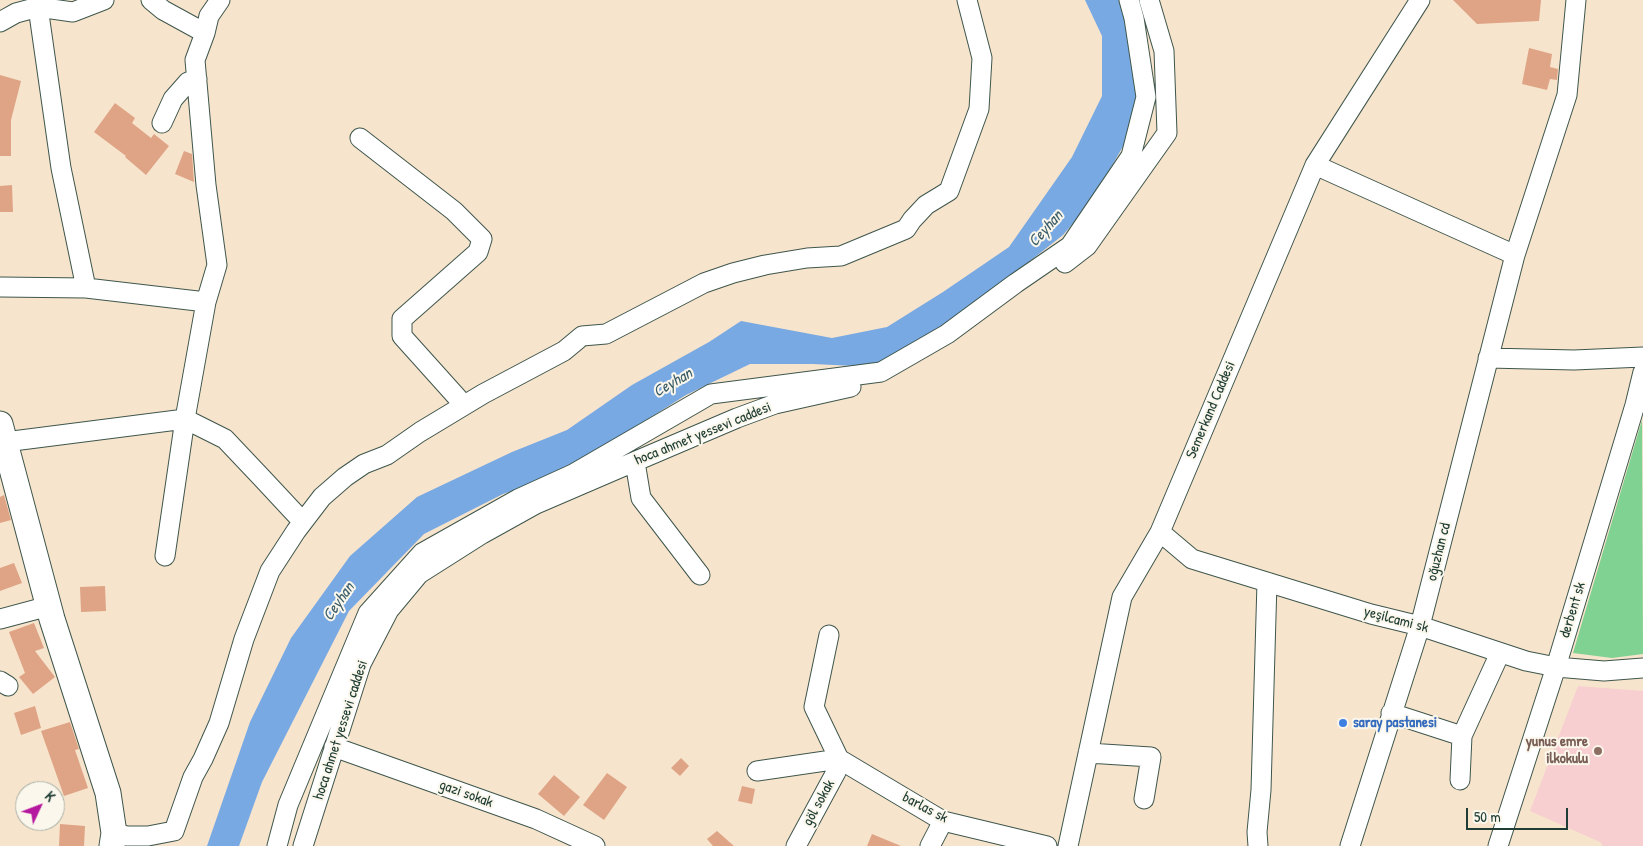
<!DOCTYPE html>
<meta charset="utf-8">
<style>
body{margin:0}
#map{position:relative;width:1643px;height:846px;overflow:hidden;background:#f7e4cd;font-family:"Patrick Hand",sans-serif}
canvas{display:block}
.north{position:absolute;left:15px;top:781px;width:50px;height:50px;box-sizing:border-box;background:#fbf7ec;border:1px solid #a3ada2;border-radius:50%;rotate:47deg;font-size:14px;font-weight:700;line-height:20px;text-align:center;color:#1f3d34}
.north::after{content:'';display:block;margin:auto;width:18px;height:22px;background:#b5179e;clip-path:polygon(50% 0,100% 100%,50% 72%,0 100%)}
.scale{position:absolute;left:1466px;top:808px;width:102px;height:22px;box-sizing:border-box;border:2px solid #1f3d34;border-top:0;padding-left:6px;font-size:15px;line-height:18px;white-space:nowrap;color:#1f3d34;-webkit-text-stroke:4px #fbf7ec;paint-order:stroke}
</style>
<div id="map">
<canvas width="1643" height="846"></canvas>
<div class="north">K</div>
<div class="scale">50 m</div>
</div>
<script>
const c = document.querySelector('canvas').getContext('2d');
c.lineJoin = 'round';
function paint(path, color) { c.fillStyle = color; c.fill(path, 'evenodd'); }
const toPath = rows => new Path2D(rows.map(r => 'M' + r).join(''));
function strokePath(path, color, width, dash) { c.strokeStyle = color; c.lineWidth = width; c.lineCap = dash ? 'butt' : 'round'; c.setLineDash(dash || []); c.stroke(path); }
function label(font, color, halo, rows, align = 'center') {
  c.font = font + ' "Patrick Hand",sans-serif'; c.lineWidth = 4; c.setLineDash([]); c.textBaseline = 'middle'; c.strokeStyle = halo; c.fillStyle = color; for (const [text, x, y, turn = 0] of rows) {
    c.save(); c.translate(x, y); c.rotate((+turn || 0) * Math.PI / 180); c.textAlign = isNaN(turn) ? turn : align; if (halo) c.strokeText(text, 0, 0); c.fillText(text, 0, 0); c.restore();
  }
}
const built = toPath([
 [1578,686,1643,691,1643,846,1603,846,1600,842,1530,811]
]);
const green = toPath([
 [1642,420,1643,654,1612,658,1573,653]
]);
const water = toPath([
 [1085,0,1120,0,1140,80,1137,122,1090,204,1063,235,936,335,876,367,813,364,750,364,686,395,558,476,503,494,424,534,349,611,262,782,239,846,207,846,250,722,291,638,350,556,417,497,512,452,567,430,632,385,709,342,741,321,832,338,887,327,943,292,1009,247,1072,157,1102,96,1102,36]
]);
const building = toPath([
 [1453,0,1541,0,1539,21,1477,24],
 [1529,48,1552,54,1550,67,1558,69,1557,80,1550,79,1547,90,1522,84],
 [0,75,21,81,11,120,11,156,0,156],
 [115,103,135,118,132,123,151,138,154,134,169,146,146,175,125,157,126,156,94,132],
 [184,151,192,154,194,182,175,174],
 [12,185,13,212,0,212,0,186],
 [4,495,11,520,0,523,0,497],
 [14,563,22,583,0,591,0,568],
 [105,586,106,611,81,612,80,587],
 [34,623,44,648,35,651,55,677,33,694,19,677,25,673,9,632],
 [35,706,41,728,21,735,14,713],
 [70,722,79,749,75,750,88,788,64,796,41,731],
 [681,758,689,766,680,776,671,768],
 [607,773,627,787,604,820,583,805],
 [554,775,580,797,564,816,538,794],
 [742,786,755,789,752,804,738,801],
 [60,824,85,826,84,846,59,846],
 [717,831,734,846,713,846,707,839],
 [872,834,901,846,867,846]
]);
const minor = toPath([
 [151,0,163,10,205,33],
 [38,7,61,168,86,288],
 [0,22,16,13,38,7,73,12,104,0],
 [162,123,173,99,188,82,197,79],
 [360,138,454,211,482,239,478,252,402,319,402,336,464,405],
 [1315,165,1515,255],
 [1065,263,1087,246,1167,133,1164,51,1149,0],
 [0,287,86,288,206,302],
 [1488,358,1574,360,1643,357],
 [5,442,185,419,225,439,261,477,303,522],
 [635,462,641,498,700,575],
 [1160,532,1192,559,1371,614,1420,626,1526,661,1556,667,1604,671,1643,668],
 [165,556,185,419,206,302,217,265,206,185,195,60,205,33,209,16,220,0],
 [0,619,49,606],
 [829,635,814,707,839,759],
 [0,681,8,686],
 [1391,713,1462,736,1500,653],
 [334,747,536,819,595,846],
 [1088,753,1151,757,1144,799],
 [839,759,943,821,1047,846],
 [757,771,839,759],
 [1460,780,1462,736],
 [114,833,127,836,148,836,174,831,193,777,203,759,219,723,244,639,270,571,296,531,322,497,345,477,364,464,387,455,420,432,483,394,564,351,582,336,606,334,704,283,733,273,765,265,807,258,841,256,906,229,912,220,926,205,949,191,979,109,982,58,967,0],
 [277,846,288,805,368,613,422,553,518,499,573,474,711,394,881,372,947,334,1016,283,1070,246,1131,156,1146,97,1134,18,1129,0],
 [303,846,361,664,389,610,419,574,482,534,536,504,615,470,737,418,775,404,851,387],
 [796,846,836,772,839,759],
 [930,846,943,821],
 [1068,846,1122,597,1160,532,1315,165,1420,0],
 [1258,846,1257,832,1261,790,1267,582],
 [1350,846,1420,626,1515,255,1567,95,1576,0],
 [1498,846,1556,667,1635,405,1643,372]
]);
const major = toPath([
 [0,424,52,619,108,793,114,833,112,846]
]);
const markers = [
 [1343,723,5,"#3f7fe0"],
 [1598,751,5,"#8d6e63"]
];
const streetNames = [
 ["Semerkand Caddesi",1211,410,-67],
 ["hoca ahmet yessevi caddesi",703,434,-22],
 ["oğuzhan cd",1439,552,-76],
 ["derbent sk",1573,610,-73],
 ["yeşilcami sk",1396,620,15],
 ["hoca ahmet yessevi caddesi",341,730,-72],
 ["gazi sokak",466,794,20],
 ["göl sokak",819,803,-61],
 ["barlas sk",925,808,28]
];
const shopNames = [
 ["saray pastanesi",1353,723]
];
const educationNames = [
 ["yunus emre",1588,742],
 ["ilkokulu",1588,759]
];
const waterNames = [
 ["Ceyhan",1046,229,-48],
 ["Ceyhan",673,383,-30],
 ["Ceyhan",339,602,-55]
];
paint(built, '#f7cfd0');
paint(green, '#80d293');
paint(water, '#78a9e3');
paint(building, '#dea485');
strokePath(minor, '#3f564b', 21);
strokePath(major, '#3f564b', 27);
strokePath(minor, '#fff', 19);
strokePath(major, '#fff', 25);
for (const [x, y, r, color] of markers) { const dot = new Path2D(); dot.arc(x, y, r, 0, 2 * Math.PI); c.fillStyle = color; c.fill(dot); strokePath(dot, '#fbf7ec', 2); }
label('15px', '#1f3d34', '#fbf7ec', streetNames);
label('bold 15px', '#366cbe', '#fbf7ec', shopNames, 'left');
label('bold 15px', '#785e54', '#fbf7ec', educationNames, 'right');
label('italic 16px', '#3a5d69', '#fbf7ec', waterNames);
</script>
